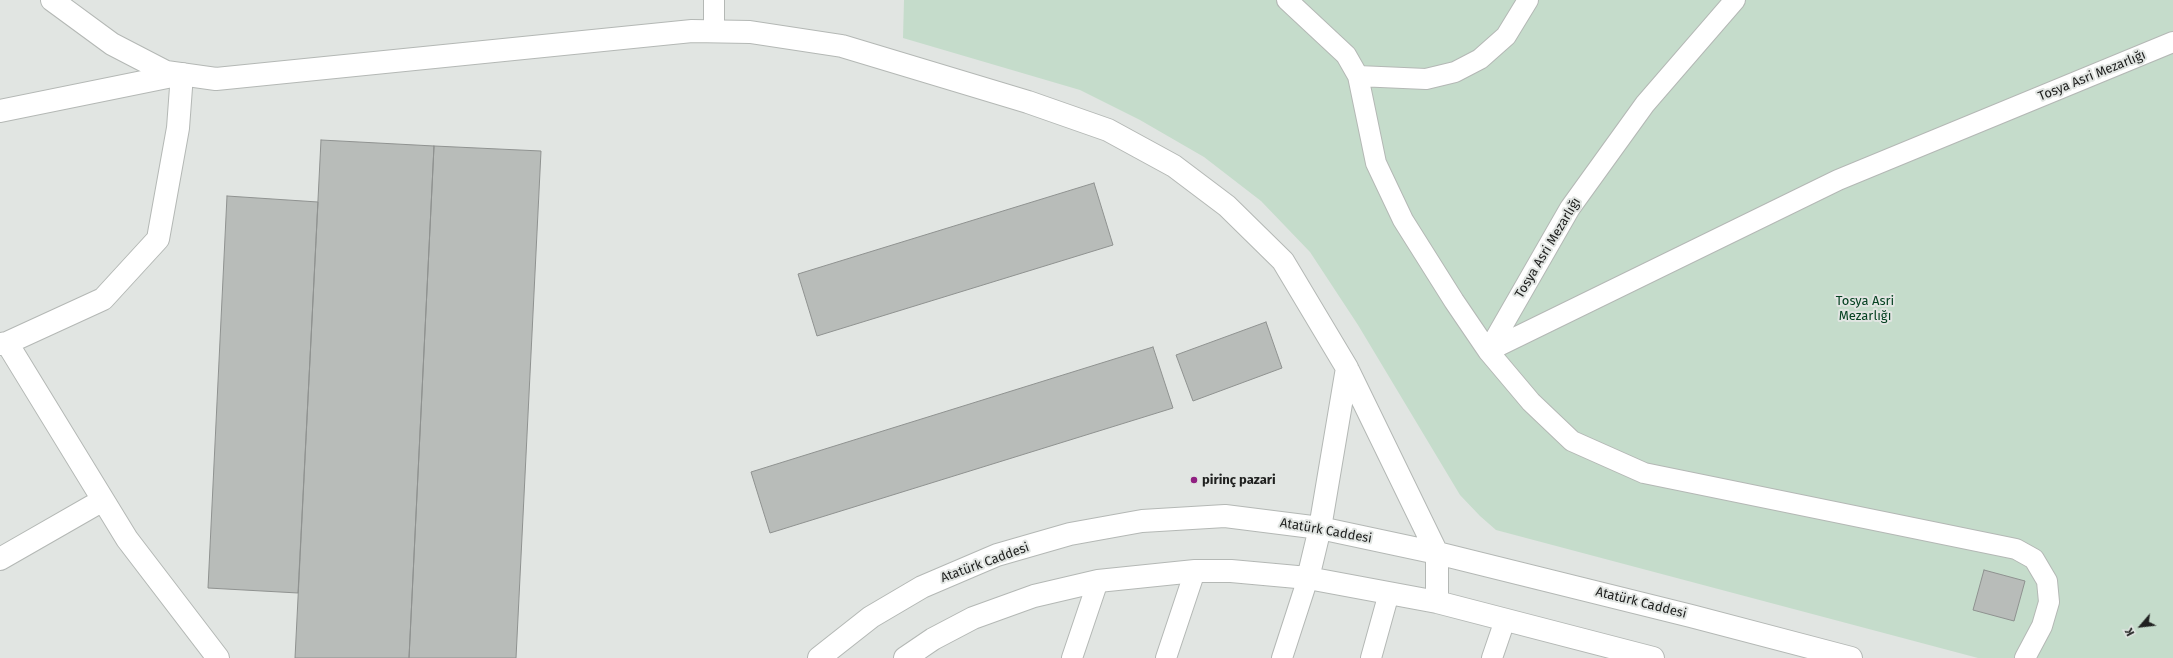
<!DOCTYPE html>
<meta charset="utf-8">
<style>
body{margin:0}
#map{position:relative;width:2173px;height:658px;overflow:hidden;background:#e1e5e2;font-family:"Fira Sans",sans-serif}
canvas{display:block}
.north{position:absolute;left:2121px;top:606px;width:40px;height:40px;-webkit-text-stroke:3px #e1e5e2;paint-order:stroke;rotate:242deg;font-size:11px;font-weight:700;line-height:16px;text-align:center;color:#202120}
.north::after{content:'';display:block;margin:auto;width:14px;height:18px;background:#202120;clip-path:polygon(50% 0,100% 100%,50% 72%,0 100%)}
</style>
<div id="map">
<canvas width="2173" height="658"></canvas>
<div class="north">K</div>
</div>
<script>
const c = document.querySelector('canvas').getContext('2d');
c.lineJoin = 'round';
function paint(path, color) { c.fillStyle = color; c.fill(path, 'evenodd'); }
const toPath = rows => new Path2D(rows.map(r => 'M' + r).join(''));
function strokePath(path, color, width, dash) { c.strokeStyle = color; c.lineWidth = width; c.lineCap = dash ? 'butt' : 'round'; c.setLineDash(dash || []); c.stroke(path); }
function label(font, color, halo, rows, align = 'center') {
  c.font = font + ' "Fira Sans",sans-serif'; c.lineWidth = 4; c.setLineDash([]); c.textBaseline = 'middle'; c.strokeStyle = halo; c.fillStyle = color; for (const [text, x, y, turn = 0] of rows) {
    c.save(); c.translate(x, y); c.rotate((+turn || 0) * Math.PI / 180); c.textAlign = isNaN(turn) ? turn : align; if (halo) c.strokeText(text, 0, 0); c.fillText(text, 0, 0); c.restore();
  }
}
const green = toPath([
 [904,0,2173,0,2173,658,1978,658,1496,530,1480,516,1460,495,1358,325,1310,252,1261,201,1204,157,1140,120,1080,90,903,38]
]);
const building = toPath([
 [321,140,434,146,409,658,295,658,321,140],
 [434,146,541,151,516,658,409,658,434,146],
 [1094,183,1113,245,817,336,798,274,1094,183],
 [227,196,318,202,298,593,208,588,227,196],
 [1266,322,1282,368,1193,401,1176,355,1266,322],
 [1153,347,1173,408,770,533,751,472,1153,347],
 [1984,570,2025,581,2014,621,1973,610,1984,570]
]);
const lane = toPath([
 [714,0,714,31],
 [1287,0,1346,55,1358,76,1376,163,1403,220,1454,301,1488,351,1531,402,1572,441,1644,473,2016,549,2034,559,2047,581,2049,602,2042,626,2025,658],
 [1358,76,1426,79,1455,72,1480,59,1506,36,1528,0],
 [1488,351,1838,180,2173,42],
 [1488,351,1570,208,1645,104,1735,0],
 [1072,658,1098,581],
 [1166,658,1195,571],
 [1282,658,1308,578],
 [1371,658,1389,593],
 [1492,658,1505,620]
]);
const street = toPath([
 [0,111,182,74,178,128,158,239,103,299,7,343,0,344],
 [7,343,127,539,218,658],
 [0,559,103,500]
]);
const secondary = toPath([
 [52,0,112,44,166,72,216,79,692,31,750,32,842,46,1028,102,1108,130,1174,166,1227,206,1283,261,1347,368,1437,553,1437,602],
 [1308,578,1320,528,1347,368],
 [819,658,871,617,922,587,997,555,1070,534,1142,521,1225,516,1320,528,1437,553,1691,616,1851,658],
 [905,658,933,639,973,618,1034,596,1098,581,1195,571,1231,571,1308,578,1437,602,1653,658]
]);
const markers = [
 [1194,480,4,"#902081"]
];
const streetNames = [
 ["Tosya Asri Mezarlığı",2092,76,-22],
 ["Tosya Asri Mezarlığı",1548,248,-59],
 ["Atatürk Caddesi",1326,531,10],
 ["Atatürk Caddesi",985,563,-20],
 ["Atatürk Caddesi",1641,603,14]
];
const parkNames = [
 ["Tosya Asri",1865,301],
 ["Mezarlığı",1865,316]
];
const poiNames = [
 ["pirinç pazari",1202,480]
];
paint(green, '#c5dccb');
paint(building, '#b8bcb9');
strokePath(building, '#8f9290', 1);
strokePath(lane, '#b4b8b5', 22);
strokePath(street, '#b4b8b5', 24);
strokePath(secondary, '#b4b8b5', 24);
strokePath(lane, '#fff', 20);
strokePath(street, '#fff', 22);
strokePath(secondary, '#fff', 22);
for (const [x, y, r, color] of markers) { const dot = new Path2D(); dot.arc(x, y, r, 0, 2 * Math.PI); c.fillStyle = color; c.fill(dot); strokePath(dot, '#e1e5e2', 1.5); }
label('13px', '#202120', '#e1e5e2', streetNames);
label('13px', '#064222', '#e1e5e2', parkNames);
label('bold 13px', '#202120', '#e1e5e2', poiNames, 'left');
</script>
